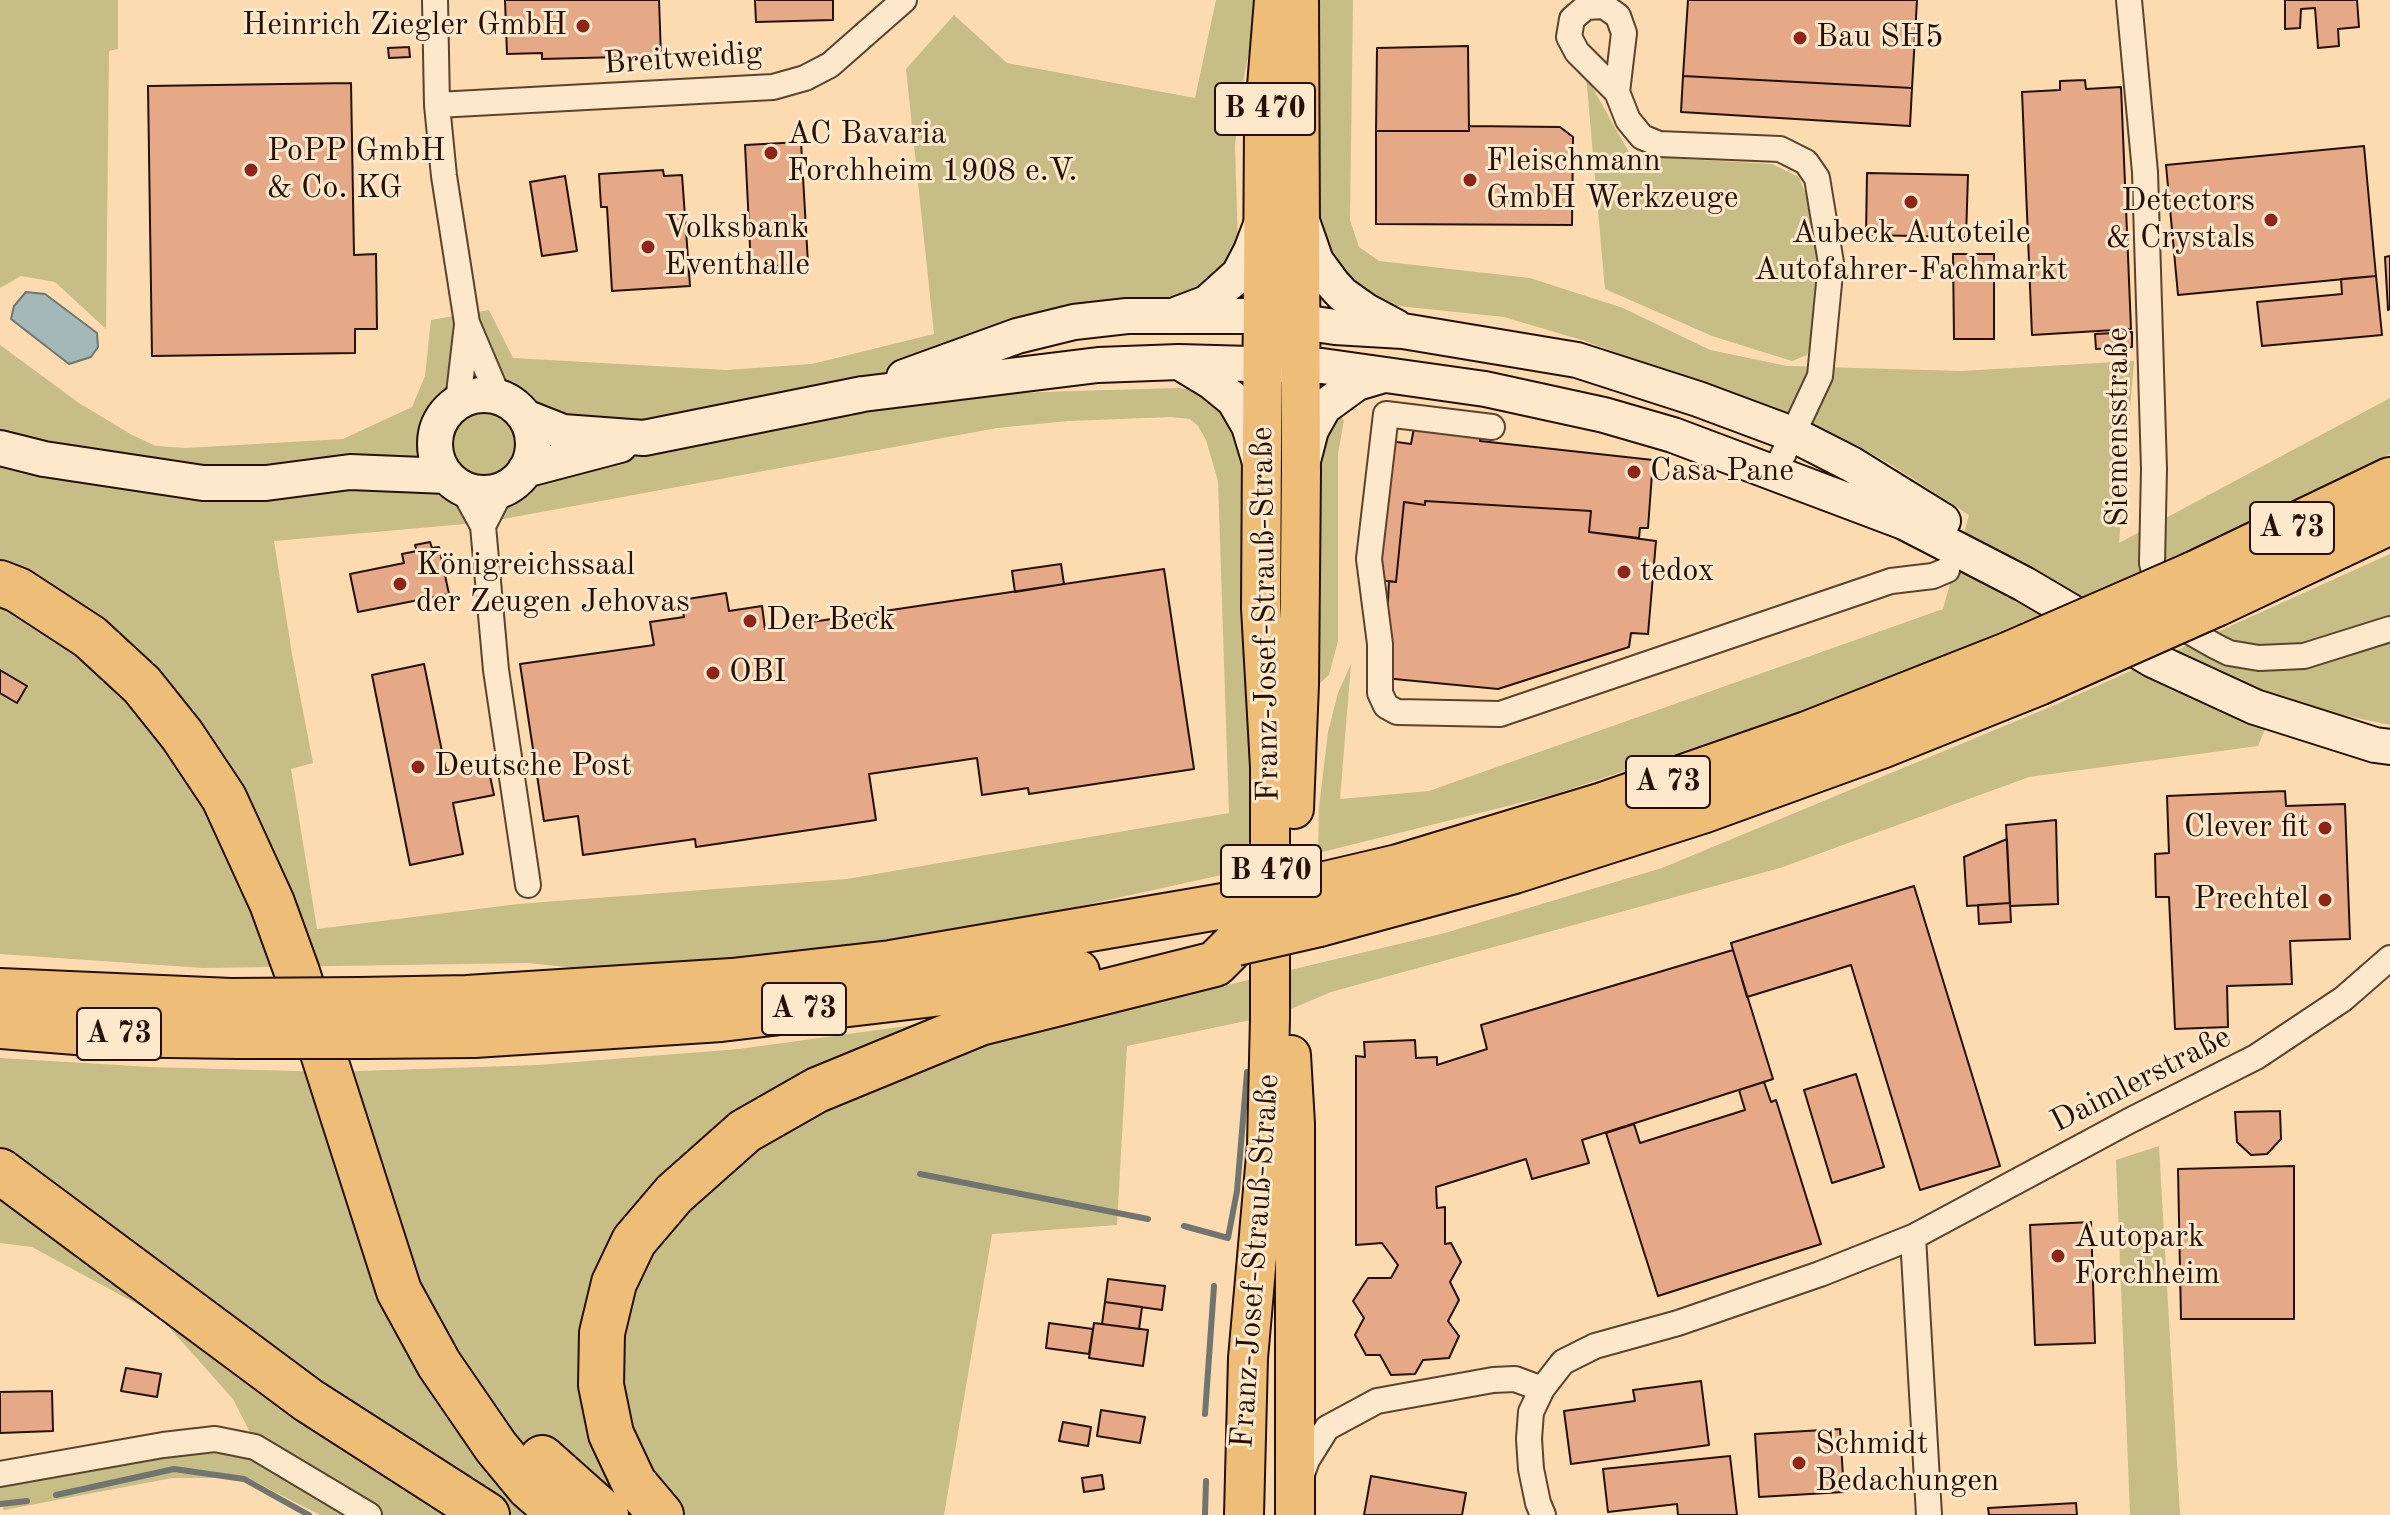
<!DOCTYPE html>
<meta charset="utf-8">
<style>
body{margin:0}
canvas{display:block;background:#fcdbb0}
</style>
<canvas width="2390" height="1515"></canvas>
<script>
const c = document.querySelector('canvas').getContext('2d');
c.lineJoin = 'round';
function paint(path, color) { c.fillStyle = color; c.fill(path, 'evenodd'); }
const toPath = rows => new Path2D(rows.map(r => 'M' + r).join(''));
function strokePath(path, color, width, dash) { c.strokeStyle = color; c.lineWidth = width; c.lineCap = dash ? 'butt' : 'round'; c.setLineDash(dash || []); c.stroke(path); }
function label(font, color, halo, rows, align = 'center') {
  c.font = font + ' "Old Standard TT",serif'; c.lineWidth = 6; c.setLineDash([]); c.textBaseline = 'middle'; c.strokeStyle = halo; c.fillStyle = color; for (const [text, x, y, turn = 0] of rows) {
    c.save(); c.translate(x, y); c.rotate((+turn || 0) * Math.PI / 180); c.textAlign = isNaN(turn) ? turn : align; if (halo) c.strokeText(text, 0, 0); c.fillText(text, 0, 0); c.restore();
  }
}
const green = toPath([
 [0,0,118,0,118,49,109,51,106,329,55,282,21,276,0,288],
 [1216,0,1259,0,1240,98,1235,146,1238,245,1232,262,1197,296,1055,316,948,398,1042,392,1178,388,1195,390,1215,398,1243,433,1258,867,994,925,807,952,593,970,529,963,203,968,0,954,0,345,79,403,132,435,156,446,186,448,343,439,412,407,425,376,431,320,489,310,513,358,726,370,812,364,934,334,906,69,954,15,1007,63,1195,98],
 [1172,417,1190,419,1198,426,1206,440,1218,481,1229,813,847,879,518,904,317,929,291,769,313,763,292,654,274,541,487,522,997,428,1068,421],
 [1314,0,1353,0,1350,220,1359,247,1379,261,1530,278,1623,308,1710,350,1787,366,1961,371,2134,361,2119,543,2390,398,2390,454,2227,534,1967,646,1808,709,1556,794,1318,853,1319,807,1328,732,1338,693,1351,664,1340,799,1429,791,1943,609,1969,515,1890,464,1852,443,1585,341,1504,317,1389,305,1368,297,1333,261,1316,216],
 [1586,76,1631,156,1772,164,1799,177,1816,220,1821,282,1815,332,1807,355,1792,361,1712,336,1605,289],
 [1335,410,1344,420,1338,454,1338,641,1329,675,1319,684,1316,682,1316,649,1321,606,1321,441],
 [2390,554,2390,725,2277,701,2258,746,2029,777,1780,868,1331,992,1279,1014,1127,1046,1117,1225,992,1234,944,1515,320,1515,248,1478,172,1478,4,1510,0,1502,0,1484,254,1440,233,1399,159,1316,32,1247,0,1243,0,1058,151,1067,331,1072,538,1065,739,1049,936,1022,1198,992,1445,933,1662,868,2055,705],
 [2159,1146,2180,1515,2130,1515,2116,1160]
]);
const water = toPath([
 [26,292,45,294,97,333,98,347,91,357,69,364,11,319,14,306,26,292]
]);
const stream = toPath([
 [920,1174,1148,1219],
 [1184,1226,1228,1238,1237,1191,1247,1072],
 [1205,1414,1214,1286],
 [56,1495,174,1469,244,1479,309,1515],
 [0,1504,27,1501],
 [1205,1515,1206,1481]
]);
const building = toPath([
 [505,0,659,0,661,56,542,59,542,53,507,54,505,0],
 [755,0,833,0,833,20,756,22,755,0],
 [1688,0,1917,0,1912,88,1683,76,1688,0],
 [2285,0,2357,0,2359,27,2338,29,2339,46,2318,48,2315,8,2301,9,2300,28,2285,29,2285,0],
 [1468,46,1469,131,1376,131,1377,48,1468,46],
 [409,47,410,57,389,58,388,48,409,47],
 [1683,76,1912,88,1910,126,1681,112,1683,76],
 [2085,80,2086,89,2121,87,2131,329,2032,335,2022,92,2060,90,2060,81,2085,80],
 [351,83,354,255,376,254,377,329,355,329,355,353,152,356,148,86,351,83],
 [1469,126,1560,127,1573,137,1572,225,1376,224,1376,131,1469,131,1469,126],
 [801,142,808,264,751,267,745,145,801,142],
 [2364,146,2376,276,2178,295,2166,165,2364,146],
 [663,170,664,176,682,175,690,286,612,291,607,207,601,207,599,174,663,170],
 [1867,173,1968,175,1966,237,1866,235,1867,173],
 [565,176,577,251,542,256,530,182,565,176],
 [1953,254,1994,254,1994,339,1954,339,1953,254],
 [2390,256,2390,309,2388,310,2385,257,2390,256],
 [2376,276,2382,335,2262,346,2257,302,2342,294,2341,279,2376,276],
 [2132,332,2132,347,2096,349,2095,334,2132,332],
 [1414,428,1480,434,1480,441,1653,460,1648,528,1640,528,1639,538,1589,532,1591,511,1425,501,1425,505,1404,502,1396,582,1376,580,1390,441,1411,444,1414,428],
 [1425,501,1591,511,1589,532,1656,541,1648,634,1631,633,1629,647,1498,689,1384,678,1389,581,1396,582,1404,502,1425,505,1425,501],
 [430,542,432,548,439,547,449,594,358,612,350,574,404,563,402,554,417,551,415,545,430,542],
 [1061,564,1064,584,1015,592,1012,571,1061,564],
 [1164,569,1194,769,1029,794,1028,788,982,795,977,758,869,774,876,820,696,847,695,839,583,855,578,816,544,821,520,664,654,645,650,622,684,617,681,600,726,593,729,611,762,606,765,629,1164,569],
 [424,664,446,771,487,762,494,795,453,803,463,854,410,865,372,675,424,664],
 [0,670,27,686,17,703,0,693,0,670],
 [2285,791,2286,806,2345,804,2350,939,2290,941,2292,984,2227,986,2228,1027,2175,1029,2169,897,2156,897,2155,854,2169,853,2167,796,2285,791],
 [2056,820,2058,904,2010,906,2006,825,2056,820],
 [2007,839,2010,903,1967,906,1964,857,2007,839],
 [1914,886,2000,1166,1920,1190,1851,965,1747,997,1731,943,1914,886],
 [2010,903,2011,922,1979,924,1978,905,2010,903],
 [1733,950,1773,1079,1582,1140,1589,1163,1532,1179,1526,1159,1436,1187,1437,1208,1445,1207,1445,1244,1451,1243,1461,1262,1450,1282,1459,1300,1448,1321,1459,1336,1449,1358,1423,1360,1415,1374,1391,1375,1380,1355,1366,1355,1355,1335,1364,1318,1353,1301,1368,1278,1391,1278,1398,1265,1382,1243,1356,1245,1356,1056,1365,1057,1364,1042,1415,1040,1416,1058,1437,1057,1437,1065,1487,1049,1481,1025,1733,950],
 [1856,1074,1884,1167,1832,1183,1804,1090,1856,1074],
 [1764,1082,1771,1102,1776,1100,1821,1244,1658,1296,1606,1133,1634,1124,1640,1143,1745,1110,1739,1090,1764,1082],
 [2280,1111,2281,1139,2267,1154,2251,1155,2237,1142,2235,1112,2280,1111],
 [2294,1166,2294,1319,2181,1319,2178,1169,2294,1166],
 [2091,1222,2095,1343,2035,1345,2030,1225,2091,1222],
 [1108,1279,1165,1286,1162,1310,1105,1302,1108,1279],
 [1105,1302,1142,1307,1139,1329,1102,1324,1105,1302],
 [1049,1323,1093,1329,1089,1354,1046,1348,1049,1323],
 [1094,1323,1148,1330,1143,1366,1089,1358,1094,1323],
 [126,1368,161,1374,157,1397,121,1391,126,1368],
 [1701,1381,1709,1445,1571,1464,1564,1411,1635,1401,1633,1390,1701,1381],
 [52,1391,53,1431,0,1433,0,1392,52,1391],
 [1101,1410,1145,1417,1140,1443,1097,1436,1101,1410],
 [1063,1422,1091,1427,1088,1446,1059,1441,1063,1422],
 [1840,1429,1844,1492,1759,1497,1755,1434,1840,1429],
 [1730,1456,1737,1515,1678,1515,1677,1504,1608,1512,1603,1469,1730,1456],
 [1102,1475,1104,1489,1084,1492,1082,1478,1102,1475],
 [1371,1476,1466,1493,1462,1515,1364,1515,1371,1476],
 [2076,1503,2077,1515,1989,1515,1988,1508,2076,1503]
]);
const minor = toPath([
 [435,0,437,105,444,176,467,323,498,396],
 [2129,0,2145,172,2154,469,2152,563,2161,603,2185,629,2215,646,2229,653,2259,658,2304,656,2390,629],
 [1604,6,1618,16,1624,33,1617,92,1577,52,1569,37,1572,19,1586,7,1604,6],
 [1617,92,1628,120,1642,137,1659,144,1780,149,1806,162,1817,178,1831,263,1820,376,1775,472],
 [437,105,773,87,805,78,830,65,904,0],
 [458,402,467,325],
 [1492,427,1386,414,1369,559,1380,644,1380,693,1386,706,1397,712,1500,714,1891,581,1933,576,1947,570],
 [462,488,483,526,496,670,528,885],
 [483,526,502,489],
 [1913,1237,1929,1515],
 [0,1474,163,1445,215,1439,255,1447,369,1515],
 [1301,1477,1307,1460,1327,1428,1377,1401,1493,1380,1515,1379,1542,1389],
 [1543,1515,1538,1503,1531,1469,1529,1439,1531,1412,1542,1389,1563,1362,1595,1346,1678,1323,1820,1274,1913,1237,2129,1121,2256,1057,2343,999,2390,958]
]);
const secondary = toPath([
 [1302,221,1316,261,1333,284,1342,294,1366,311,1396,327],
 [1178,314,1207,303,1239,274,1251,251,1262,222],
 [1179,362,1212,382,1234,400,1249,426,1259,459],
 [904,377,1017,336,1074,322,1127,316,1262,316,1335,327,1403,331,1577,360,1698,399,1792,434,1851,464,1943,521],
 '435 444a49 49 0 1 1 98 0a49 49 0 1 1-98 0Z',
 [525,417,563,432,644,438,863,394,1098,365,1179,362,1322,366,1485,389,1604,415,1673,435,1904,522,2024,584,2153,660,2255,707,2375,745,2390,747],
 [0,448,44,459,203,483,266,483,350,472,447,476],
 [1304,457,1311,430,1324,407,1357,383,1384,375],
 [525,470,620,445]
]);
const primary = toPath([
 [1294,809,1299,684,1301,471,1299,0],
 [1291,1055,1295,1124,1295,1515],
 [1244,1515,1248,1358,1267,1145,1270,1018,1270,767,1261,608,1264,123,1274,0]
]);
const motorway = toPath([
 [2194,574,2390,480],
 [0,583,18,590,90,637,142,685,182,735,224,798,272,903,297,972,399,1291,439,1364,496,1447,529,1487,561,1515],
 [2216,604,2390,522],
 [1317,886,1398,867,1603,805,1807,734,2010,654],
 [1319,924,1514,871,1702,811,1881,746,2038,683],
 [0,991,231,1001],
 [360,1000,467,998,732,981,891,963,1235,904],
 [0,1026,101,1034,238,1036],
 [367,1036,474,1035,721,1019,934,994,1077,972],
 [0,1171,308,1400,487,1515],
 [542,1458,606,1515],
 [661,1515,634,1483,611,1434,601,1385,602,1333,614,1283,634,1241,674,1194,745,1131,817,1090,980,1023,1215,964,1236,943]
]);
const motorwayBridge = toPath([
 [2010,654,2194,574],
 [2038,683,2216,604],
 [1235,904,1317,886],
 [1236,943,1319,924],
 [231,1001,360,1000],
 [238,1036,367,1036]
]);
const markers = [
 [583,26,8,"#8f2418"],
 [1800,38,8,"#8f2418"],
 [771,153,8,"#8f2418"],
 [251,170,8,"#8f2418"],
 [1470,180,8,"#8f2418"],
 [1911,202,8,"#8f2418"],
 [2271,220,8,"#8f2418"],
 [648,247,8,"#8f2418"],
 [1634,472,8,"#8f2418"],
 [1624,572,8,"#8f2418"],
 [400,584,8,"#8f2418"],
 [750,621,8,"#8f2418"],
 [713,673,8,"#8f2418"],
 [418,767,8,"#8f2418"],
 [2325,828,8,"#8f2418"],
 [2325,900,8,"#8f2418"],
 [2058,1256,8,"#8f2418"],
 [1799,1463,8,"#8f2418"]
];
const shields = [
 [1265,109,100],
 [2292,528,84],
 [1668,782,84],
 [1271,871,100],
 [804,1009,84],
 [119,1034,84]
];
const shieldNames = [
 ["B 470",1265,109],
 ["A 73",2292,528],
 ["A 73",1668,782],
 ["B 470",1271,871],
 ["A 73",804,1009],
 ["A 73",119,1034]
];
const poiNames = [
 ["Heinrich Ziegler GmbH",567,26,"right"],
 ["Bau SH5",1816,38],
 ["AC Bavaria",787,135],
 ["Forchheim 1908 e.V.",787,172],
 ["PoPP GmbH",267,152],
 ["& Co. KG",267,189],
 ["Fleischmann",1486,162],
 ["GmbH Werkzeuge",1486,199],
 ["Detectors",2255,202,"right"],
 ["& Crystals",2255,239,"right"],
 ["Volksbank",664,229],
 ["Eventhalle",664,266],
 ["Aubeck Autoteile",1911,234,"center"],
 ["Autofahrer-Fachmarkt",1911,271,"center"],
 ["Casa Pane",1650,472],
 ["Königreichssaal",416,566],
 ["der Zeugen Jehovas",416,603],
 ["tedox",1640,572],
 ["Der Beck",766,621],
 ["OBI",729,673],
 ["Deutsche Post",434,767],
 ["Clever fit",2309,828,"right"],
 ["Prechtel",2309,900,"right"],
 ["Autopark",2074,1238],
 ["Forchheim",2074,1275],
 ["Schmidt",1815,1445],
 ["Bedachungen",1815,1482]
];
const streetNames = [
 ["Breitweidig",683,59,-4],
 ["Siemensstraße",2119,427,-90],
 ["Franz-Josef-Strauß-Straße",1266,614,-91],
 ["Daimlerstraße",2141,1080,-27],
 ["Franz-Josef-Strauß-Straße",1256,1261,-86]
];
paint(green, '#c7bd86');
paint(water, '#a4b8b7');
strokePath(water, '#71756f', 2);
strokePath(stream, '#71756f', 6);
paint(building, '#e6a987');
strokePath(building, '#251002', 2);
strokePath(minor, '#5b432e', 28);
strokePath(secondary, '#251002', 38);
strokePath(primary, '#251002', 42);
strokePath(motorway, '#251002', 48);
strokePath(minor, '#fde8cc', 24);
strokePath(secondary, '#fde8cc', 34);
strokePath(primary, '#eebe78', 38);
strokePath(motorway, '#eebe78', 44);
strokePath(motorwayBridge, '#251002', 48, []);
strokePath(motorwayBridge, '#eebe78', 44);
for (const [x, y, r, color] of markers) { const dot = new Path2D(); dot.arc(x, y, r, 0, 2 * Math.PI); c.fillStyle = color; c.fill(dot); strokePath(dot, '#fde8cc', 3); }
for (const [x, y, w] of shields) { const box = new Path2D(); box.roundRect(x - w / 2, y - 26, w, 52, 6); c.fillStyle = '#fde8cc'; c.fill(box); strokePath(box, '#251002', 2); }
label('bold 30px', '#251002', null, shieldNames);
label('32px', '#251002', '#fde8cc', poiNames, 'left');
label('32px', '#251002', '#fde8cc', streetNames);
</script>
